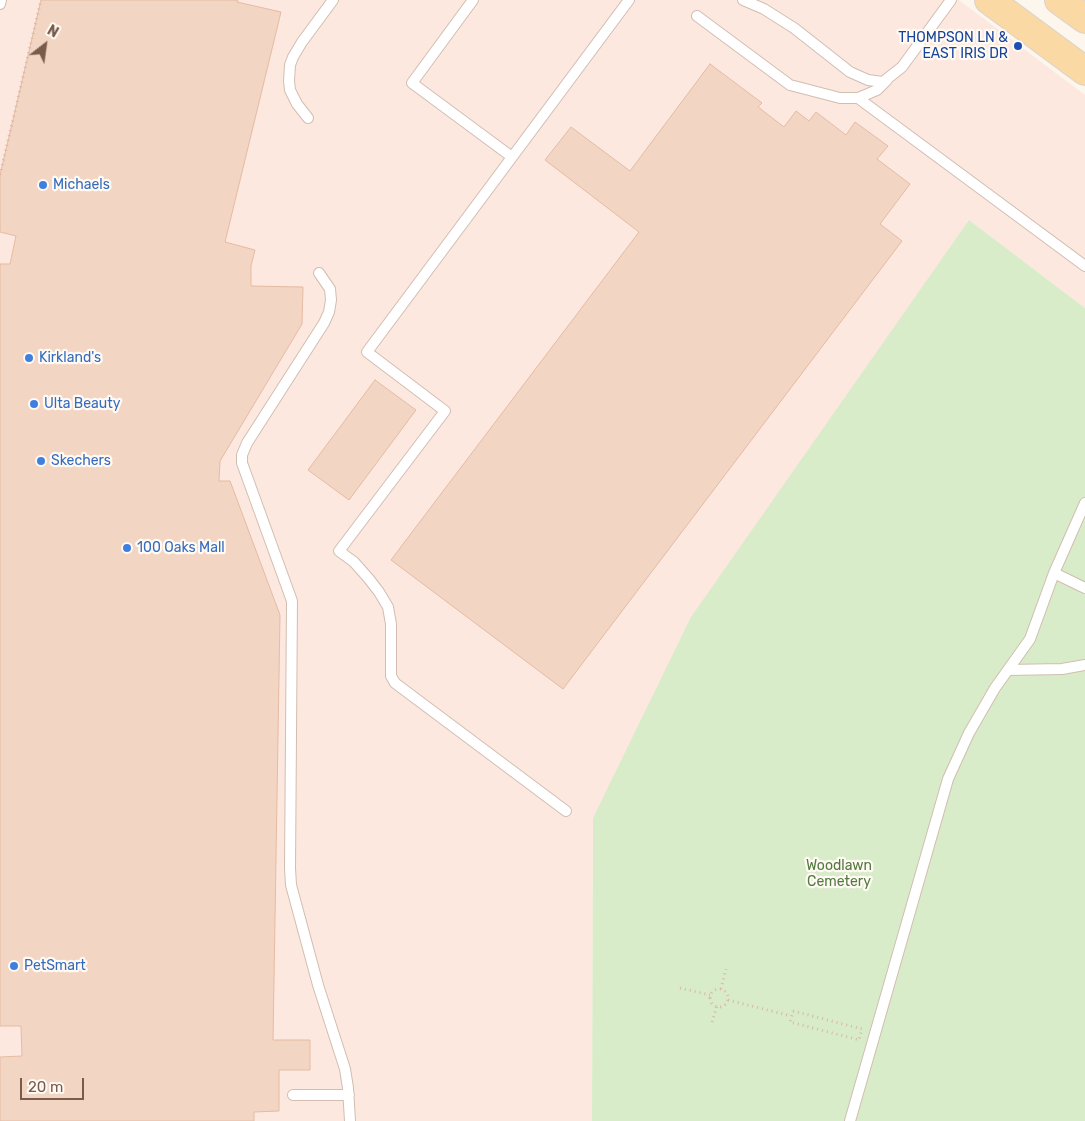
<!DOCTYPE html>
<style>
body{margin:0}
#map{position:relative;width:1085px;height:1121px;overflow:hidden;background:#fdf6ec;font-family:Rubik,sans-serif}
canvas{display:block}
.north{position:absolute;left:20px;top:20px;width:50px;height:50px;-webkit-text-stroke:4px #fffaf3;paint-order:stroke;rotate:30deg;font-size:14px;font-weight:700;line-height:20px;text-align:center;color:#7a5c4d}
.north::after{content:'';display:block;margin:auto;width:18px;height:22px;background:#7a5c4d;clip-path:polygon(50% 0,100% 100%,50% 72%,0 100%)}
.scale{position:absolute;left:20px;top:1078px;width:64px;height:22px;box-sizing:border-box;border:2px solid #7a5c4d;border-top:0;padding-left:6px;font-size:15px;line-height:18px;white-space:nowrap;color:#7a5c4d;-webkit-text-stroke:4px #fffaf3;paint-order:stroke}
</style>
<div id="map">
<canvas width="1085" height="1121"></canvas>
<div class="north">N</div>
<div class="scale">20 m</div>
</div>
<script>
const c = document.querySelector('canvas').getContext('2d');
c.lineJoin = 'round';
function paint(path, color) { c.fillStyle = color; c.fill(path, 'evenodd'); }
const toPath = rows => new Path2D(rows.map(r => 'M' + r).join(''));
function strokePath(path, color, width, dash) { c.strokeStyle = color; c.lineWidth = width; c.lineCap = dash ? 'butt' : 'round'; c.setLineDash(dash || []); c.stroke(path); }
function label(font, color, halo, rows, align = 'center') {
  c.font = font + ' Rubik,sans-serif'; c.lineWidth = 4.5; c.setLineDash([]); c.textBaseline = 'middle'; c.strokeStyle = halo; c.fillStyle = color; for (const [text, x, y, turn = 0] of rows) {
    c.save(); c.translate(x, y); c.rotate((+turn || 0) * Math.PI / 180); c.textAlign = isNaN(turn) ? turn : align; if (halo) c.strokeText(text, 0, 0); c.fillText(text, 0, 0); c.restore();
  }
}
const commercial = toPath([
 [0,0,959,0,1085,95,1085,308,969,220,593,818,592,1121,0,1121]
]);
const green = toPath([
 [969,220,1085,308,1085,1121,592,1121,593,818,691,617]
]);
const building = toPath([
 [41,0,238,0,237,2,281,12,225,242,255,250,251,266,251,286,303,287,302,324,220,461,219,481,230,481,280,615,273,1040,310,1040,310,1070,279,1070,279,1111,254,1112,254,1121,0,1121,0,1057,22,1056,21,1026,0,1026,0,264,10,264,16,236,0,232,0,175,41,0],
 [710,64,762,103,758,107,784,127,796,111,809,121,816,112,846,135,855,122,888,146,877,159,910,184,880,224,902,241,563,689,391,560,639,232,545,160,571,127,630,171,710,64],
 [375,380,416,410,349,500,308,470,375,380]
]);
const path = toPath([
 [0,175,41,0],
 [680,988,710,995],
 [721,989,726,969],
 '710 998a9 9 0 1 1 18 0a9 9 0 1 1-18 0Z',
 [728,1000,791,1016],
 [793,1011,862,1029,859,1040,790,1022,793,1011],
 [712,1022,717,1006]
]);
const lane = toPath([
 [473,0,412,83,512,157],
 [743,0,764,9,794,28,850,72,868,80,883,82,902,67,951,0],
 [0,4,1,0],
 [697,16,790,85,840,98,858,98,877,90,887,80],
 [858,98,1085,266],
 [308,118,297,104,290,90,289,81,290,65,293,57,302,42,333,0],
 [319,273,330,289,331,300,329,312,324,323,247,443,242,455,242,463,292,601,290,868,291,885,318,985,345,1069,348,1088,350,1121],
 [1054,573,1085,588],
 [1008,670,1062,669,1085,665],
 [566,811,395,683,391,676,391,624,388,607,379,592,369,579,354,562,339,551,445,411,367,352,629,0],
 [293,1095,349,1095],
 [850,1121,948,779,969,733,995,688,1030,639,1054,573,1085,503]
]);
const primary = toPath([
 [989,0,1085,71],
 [1059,0,1085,19]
]);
const markers = [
 [1018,46,5,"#1a4fb4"],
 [43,185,5,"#3f7fe0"],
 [29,358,5,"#3f7fe0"],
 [34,404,5,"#3f7fe0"],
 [41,461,5,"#3f7fe0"],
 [127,548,5,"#3f7fe0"],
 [14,966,5,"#3f7fe0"]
];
const transitNames = [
 ["THOMPSON LN &",1008,38],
 ["EAST IRIS DR",1008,54]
];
const shopNames = [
 ["Michaels",53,185],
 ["Kirkland's",39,358],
 ["Ulta Beauty",44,404],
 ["Skechers",51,461],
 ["100 Oaks Mall",137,548],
 ["PetSmart",24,966]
];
const parkNames = [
 ["Woodlawn",839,866],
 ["Cemetery",839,882]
];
paint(commercial, '#fde8e0');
paint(green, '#d8ecc9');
paint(building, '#f3d5c3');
strokePath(building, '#e6bba3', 1);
strokePath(lane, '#d1beb0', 12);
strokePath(primary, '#dad1cd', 30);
strokePath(path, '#d9b8a5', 3, [1, 4]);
strokePath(lane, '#fff', 10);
strokePath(primary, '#fbd9a5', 28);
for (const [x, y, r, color] of markers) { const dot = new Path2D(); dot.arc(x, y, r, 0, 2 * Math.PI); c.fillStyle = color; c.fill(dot); strokePath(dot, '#fffaf3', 2); }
label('14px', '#164399', '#fffaf3', transitNames, 'right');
label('14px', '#366cbe', '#fffaf3', shopNames, 'left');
label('14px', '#537a41', '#fffaf3', parkNames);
</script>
